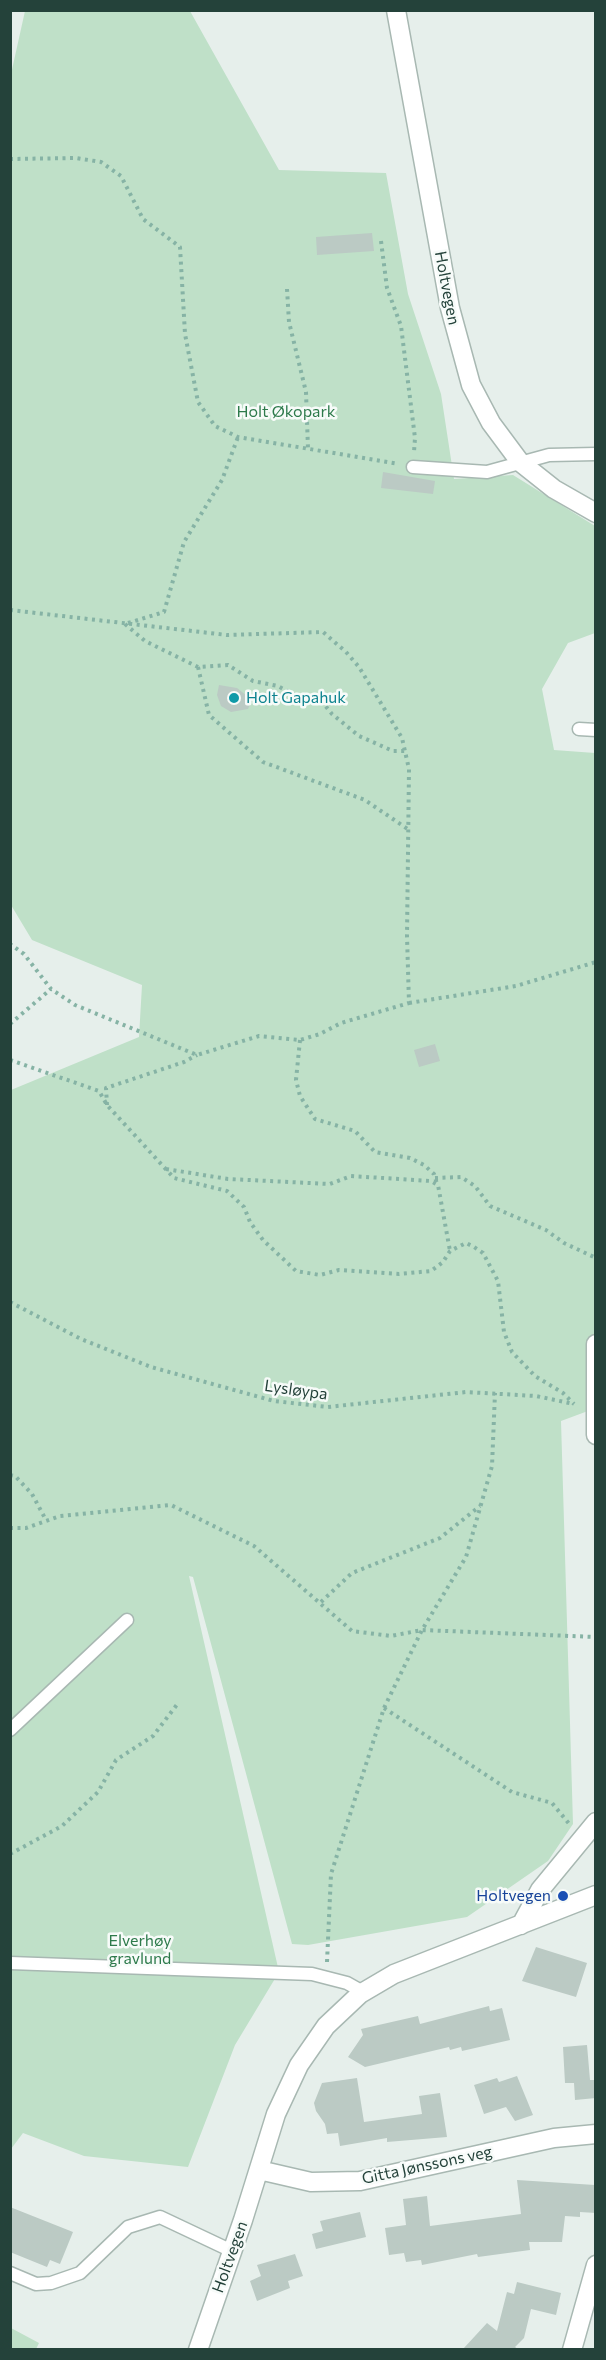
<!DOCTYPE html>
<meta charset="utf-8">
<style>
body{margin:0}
#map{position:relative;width:606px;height:2360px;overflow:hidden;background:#e6efeb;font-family:Commissioner,sans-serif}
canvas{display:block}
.frame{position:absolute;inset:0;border:12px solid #24423a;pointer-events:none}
</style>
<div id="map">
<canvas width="606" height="2360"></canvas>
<div class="frame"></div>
</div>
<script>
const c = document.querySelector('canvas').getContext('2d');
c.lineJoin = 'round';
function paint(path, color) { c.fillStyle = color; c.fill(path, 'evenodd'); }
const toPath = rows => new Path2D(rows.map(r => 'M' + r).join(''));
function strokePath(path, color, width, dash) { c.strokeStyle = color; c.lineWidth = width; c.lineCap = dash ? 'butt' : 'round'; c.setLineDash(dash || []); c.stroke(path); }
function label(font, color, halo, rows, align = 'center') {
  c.font = font + ' Commissioner,sans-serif'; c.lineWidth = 5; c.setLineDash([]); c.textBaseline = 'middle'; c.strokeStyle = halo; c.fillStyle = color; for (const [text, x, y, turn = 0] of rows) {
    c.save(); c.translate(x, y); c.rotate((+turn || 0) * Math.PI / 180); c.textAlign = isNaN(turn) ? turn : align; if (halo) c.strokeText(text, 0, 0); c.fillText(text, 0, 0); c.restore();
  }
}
const green = toPath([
 [25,11,190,11,279,170,386,173,408,294,441,394,454,479,513,475,595,526,595,633,568,643,542,689,554,750,595,753,596,1408,561,1421,573,1824,548,1861,467,1917,308,1945,292,1944,193,1577,189,1576,279,1972,235,2045,188,2167,84,2156,23,2133,11,2149,11,1090,139,1037,142,985,32,940,11,905,11,74],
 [11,2328,39,2343,36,2349,11,2349]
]);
const building = toPath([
 [372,233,374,251,317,255,316,237],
 [383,472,435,481,433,494,381,488],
 [219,685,237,688,252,700,248,709,231,712,221,706,217,695],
 [435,1044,440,1061,419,1067,414,1050],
 [536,1947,587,1963,576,1997,522,1981],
 [489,2006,490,2011,502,2008,510,2040,462,2051,461,2047,450,2050,449,2047,365,2067,348,2057,363,2035,361,2029,418,2016,420,2024],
 [587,2045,590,2080,596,2080,596,2098,575,2100,574,2083,565,2083,563,2047],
 [517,2076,533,2115,515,2121,506,2107,484,2114,474,2085,497,2078,499,2082],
 [357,2078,364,2122,422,2114,419,2096,440,2093,447,2137,387,2142,387,2138,340,2146,338,2133,327,2134,325,2124,316,2111,314,2103,322,2083],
 [517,2180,595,2185,596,2213,580,2212,580,2217,565,2216,562,2242,529,2242,530,2250,478,2257,477,2254,422,2265,421,2260,406,2262,404,2253,389,2255,385,2228,406,2225,403,2199,427,2196,430,2226,521,2214],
 [10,2207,73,2232,60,2264,50,2260,47,2267,10,2252],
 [360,2212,366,2237,316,2249,312,2234,323,2231,320,2221],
 [295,2254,303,2276,288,2281,290,2288,257,2301,250,2281,261,2276,257,2265],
 [517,2282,561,2293,556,2315,531,2309,524,2338,515,2347,518,2349,463,2349,487,2323,497,2331,507,2292,514,2294]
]);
const path = toPath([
 [10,159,76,158,101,162,121,176,143,219,180,247,185,334,198,402,215,426,238,437,399,464],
 [381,241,387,288,401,326,415,438,414,452],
 [287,289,289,322,306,392,308,449],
 [10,610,227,635,323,632,346,652,359,667,402,738,409,769,407,936,409,1003,341,1023,320,1034,300,1040,259,1036,197,1055,75,1005,51,989,24,954,10,944],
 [128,623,164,612,184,542,222,480,238,437],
 [125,624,145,641,198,667,228,665,253,681,278,686,296,696,319,698,332,714,359,736,393,751,405,751],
 [198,667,209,715,263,762,365,800,409,830],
 [409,1003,516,986,596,962],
 [10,1024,51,989],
 [300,1040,296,1080,300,1096,315,1119,355,1131,375,1152,410,1158,424,1165,434,1174,437,1184],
 [10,1060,99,1091,107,1105,174,1178,227,1191,244,1207,250,1222,263,1240,296,1271,320,1275,339,1270,399,1274,431,1271,443,1262,450,1251,466,1243,474,1247,483,1253,498,1281,504,1332,512,1352,535,1376,563,1393,574,1404],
 [107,1105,106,1088,184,1062,197,1055],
 [166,1169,228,1179,330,1184,351,1176,431,1181,438,1185,450,1251],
 [435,1178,461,1177,475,1186,490,1206,546,1230,564,1243,596,1258],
 [10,1302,81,1339,151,1367,274,1401,328,1407,466,1392,536,1396,574,1404],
 [10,1475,15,1476,32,1494,46,1520],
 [10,1528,26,1528,60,1516,171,1505,254,1546,352,1631,391,1636,422,1630,596,1637],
 [321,1602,352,1573,440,1538,480,1506],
 [384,1708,512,1792,552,1803,571,1826],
 [10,1854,62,1826,98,1792,116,1760,153,1736,179,1702],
 [327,1962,331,1874,384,1708,422,1630,466,1557,492,1466,495,1393]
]);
const service = toPath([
 [413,467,487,472,549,455,596,454],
 [579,729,596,730],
 [10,1730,127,1620],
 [10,1963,312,1974,347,1983,363,1992],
 [10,2273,36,2284,51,2283,80,2273,128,2227,160,2217,232,2251]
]);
const minor = toPath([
 [396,10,450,308,471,385,491,423,520,462,554,489,596,513],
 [596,1344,596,1435],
 [521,1925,540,1890,596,1822],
 [259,2170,311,2182,360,2181,554,2138,596,2134],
 [198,2350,243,2220,276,2114,299,2065,326,2026,360,1994,394,1974,596,1895],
 [572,2350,596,2265]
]);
const markers = [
 [234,698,6,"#0f9aa8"],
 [563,1896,6,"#1a4fb4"]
];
const streetNames = [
 ["Holtvegen",447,288,79],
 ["Lysløypa",296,1390,8],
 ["Gitta Jønssons veg",427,2165,-12],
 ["Holtvegen",230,2257,-70]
];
const parkNames = [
 ["Holt Økopark",286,412],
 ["Elverhøy",140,1941],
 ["gravlund",140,1959]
];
const cultureNames = [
 ["Holt Gapahuk",246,698]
];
const transitNames = [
 ["Holtvegen",551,1896]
];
paint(green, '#bfe0c8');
paint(building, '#bbcac4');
strokePath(service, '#a8b8b2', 15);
strokePath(minor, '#a8b8b2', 21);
strokePath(path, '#86b3a5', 4, [3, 4.5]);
strokePath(service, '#fff', 12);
strokePath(minor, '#fff', 18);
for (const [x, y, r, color] of markers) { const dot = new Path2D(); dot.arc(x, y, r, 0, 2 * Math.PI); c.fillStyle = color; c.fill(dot); strokePath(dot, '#f7fbf9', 2); }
label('16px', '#24423a', '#f7fbf9', streetNames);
label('16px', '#2d7a4b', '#f7fbf9', parkNames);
label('16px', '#0d838f', '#f7fbf9', cultureNames, 'left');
label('16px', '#164399', '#f7fbf9', transitNames, 'right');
</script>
